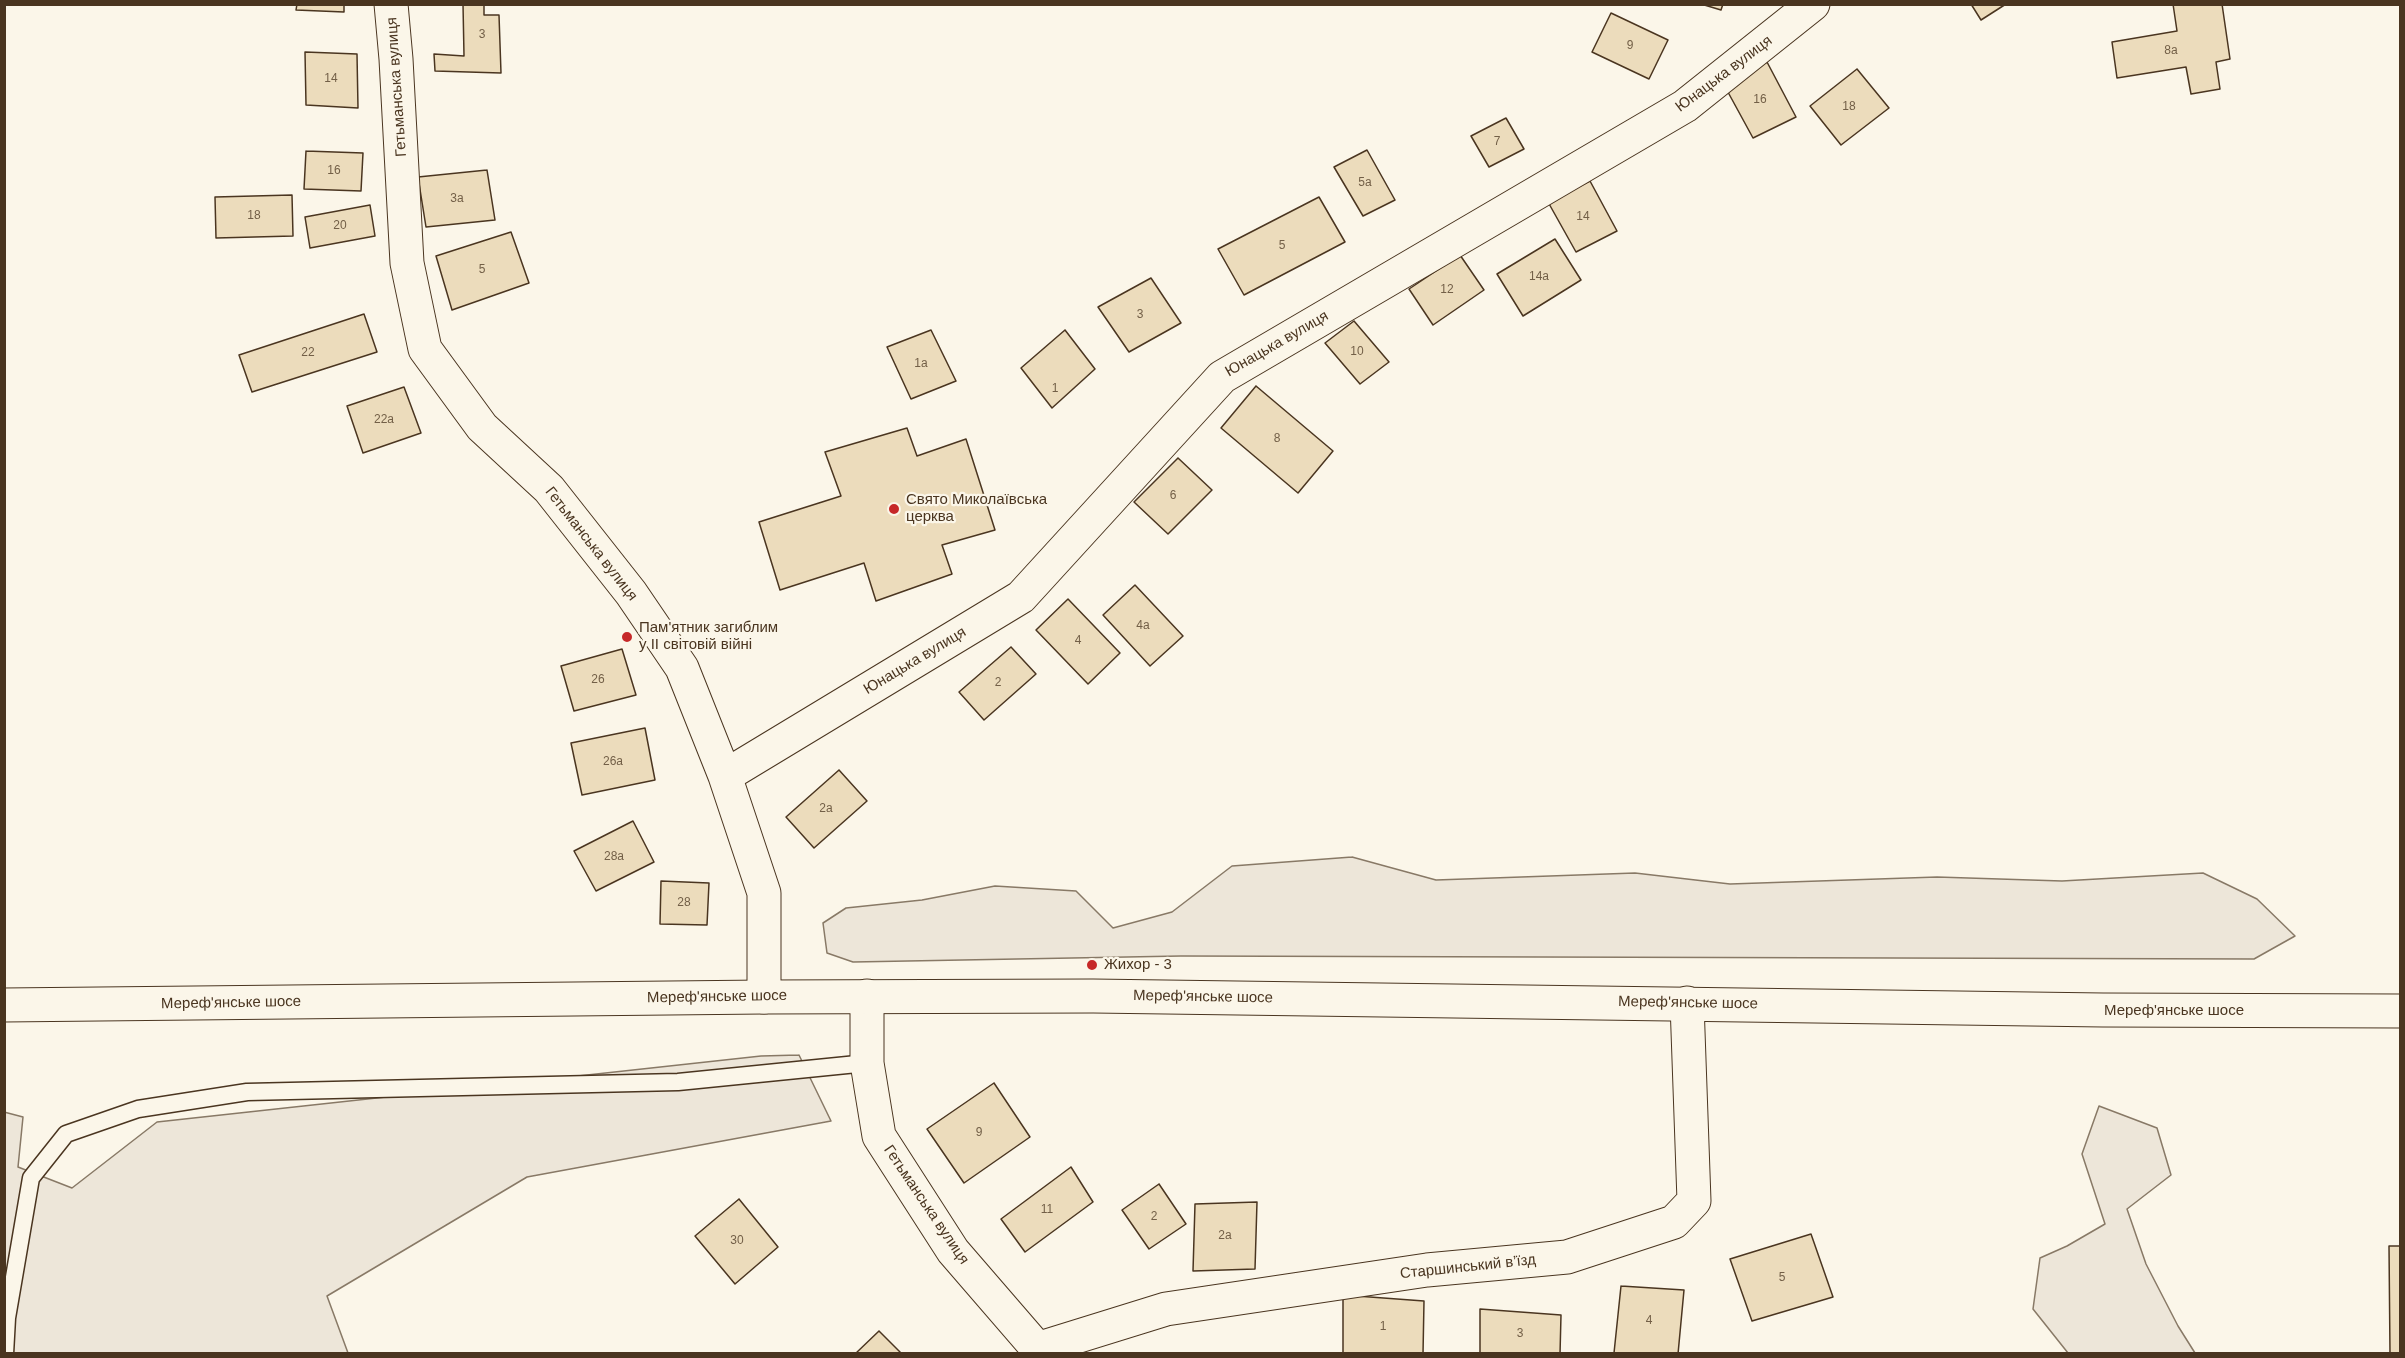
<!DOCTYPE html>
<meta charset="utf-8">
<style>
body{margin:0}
#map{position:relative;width:2405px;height:1358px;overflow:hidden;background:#fbf6e9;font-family:Helvetica,sans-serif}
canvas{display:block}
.frame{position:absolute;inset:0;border:6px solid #4a3520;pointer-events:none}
</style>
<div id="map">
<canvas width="2405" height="1358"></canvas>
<div class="frame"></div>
</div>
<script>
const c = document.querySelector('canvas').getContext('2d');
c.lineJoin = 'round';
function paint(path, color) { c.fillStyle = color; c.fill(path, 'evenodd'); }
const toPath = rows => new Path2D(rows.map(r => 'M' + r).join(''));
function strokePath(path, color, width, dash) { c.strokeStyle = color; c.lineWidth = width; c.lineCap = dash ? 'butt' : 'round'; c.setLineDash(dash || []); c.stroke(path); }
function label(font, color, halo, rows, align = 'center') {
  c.font = font + ' Helvetica,sans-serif'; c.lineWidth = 4.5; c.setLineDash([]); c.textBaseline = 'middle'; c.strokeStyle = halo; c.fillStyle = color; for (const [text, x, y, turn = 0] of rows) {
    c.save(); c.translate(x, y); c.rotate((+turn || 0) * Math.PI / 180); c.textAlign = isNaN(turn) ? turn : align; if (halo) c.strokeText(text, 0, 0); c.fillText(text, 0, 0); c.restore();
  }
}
const green = toPath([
 [1352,857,1436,880,1635,873,1730,884,1937,877,2062,881,2203,873,2257,899,2295,936,2254,959,1181,956,853,962,827,953,823,923,846,908,922,900,995,886,1076,891,1113,928,1172,912,1232,866,1352,857],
 [799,1055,831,1121,527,1177,327,1296,348,1353,5,1354,4,1112,23,1117,18,1167,72,1188,157,1122,761,1056,799,1055],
 [2099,1106,2157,1128,2171,1175,2127,1209,2146,1264,2178,1326,2195,1353,2068,1353,2033,1309,2040,1258,2067,1246,2105,1224,2082,1154,2099,1106]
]);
const building = toPath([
 [297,4,344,4,344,12,296,10,297,4],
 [463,4,484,4,484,15,499,15,501,73,435,71,434,54,464,56,463,4],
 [1701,4,1723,4,1721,10,1701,4],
 [1971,4,2006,4,1981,20,1971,4],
 [2173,4,2222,4,2230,59,2216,62,2220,89,2191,94,2186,67,2117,78,2112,42,2177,31,2173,4],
 [1611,13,1668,40,1649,79,1592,52,1611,13],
 [305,52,357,54,358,108,306,105,305,52],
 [1767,62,1796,117,1753,138,1723,83,1767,62],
 [1857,69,1889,108,1841,145,1810,106,1857,69],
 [1506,118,1524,149,1489,167,1471,136,1506,118],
 [1367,150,1395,200,1363,216,1334,167,1367,150],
 [306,151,363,153,361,191,304,189,306,151],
 [487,170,495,220,426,227,418,177,487,170],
 [1590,181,1617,231,1576,252,1548,202,1590,181],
 [292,195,293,236,216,238,215,197,292,195],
 [1319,197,1345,242,1244,295,1218,249,1319,197],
 [370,205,375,236,310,248,305,217,370,205],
 [511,232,529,283,452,310,436,256,511,232],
 [1555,239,1581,280,1523,316,1497,274,1555,239],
 [1460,255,1484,290,1433,325,1409,289,1460,255],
 [1151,278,1181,323,1129,352,1098,307,1151,278],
 [364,314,377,352,252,392,239,355,364,314],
 [1354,321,1389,362,1360,384,1325,343,1354,321],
 [931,330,956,381,911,399,887,347,931,330],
 [1065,330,1095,369,1052,408,1021,368,1065,330],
 [1256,386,1333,451,1298,493,1221,428,1256,386],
 [404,387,421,433,363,453,347,406,404,387],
 [907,428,917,456,966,439,995,530,942,545,952,574,876,601,864,563,780,590,759,522,841,496,825,452,907,428],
 [1178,458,1212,490,1168,534,1134,502,1178,458],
 [1135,585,1183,636,1150,666,1103,615,1135,585],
 [1068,599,1120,653,1088,684,1036,630,1068,599],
 [1011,647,1036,674,984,720,959,692,1011,647],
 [622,649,636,695,574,711,561,666,622,649],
 [645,728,655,780,582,795,571,743,645,728],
 [839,770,867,801,814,848,786,817,839,770],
 [633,821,654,862,596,891,574,851,633,821],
 [661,881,709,883,707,925,660,924,661,881],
 [994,1083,1030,1137,964,1183,927,1129,994,1083],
 [1071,1167,1093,1202,1025,1252,1001,1219,1071,1167],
 [1159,1184,1186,1224,1149,1249,1122,1210,1159,1184],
 [739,1199,778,1247,735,1284,695,1236,739,1199],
 [1257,1202,1255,1269,1193,1271,1195,1204,1257,1202],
 [1811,1234,1833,1297,1752,1321,1730,1259,1811,1234],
 [2389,1246,2400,1246,2400,1354,2390,1354,2389,1246],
 [1621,1286,1684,1290,1678,1354,1614,1353,1621,1286],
 [1343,1295,1424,1301,1423,1354,1343,1354,1343,1295],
 [1480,1309,1561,1315,1560,1354,1480,1354,1480,1309],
 [879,1331,902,1354,855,1354,879,1331]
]);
const service = toPath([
 [5,1354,7,1318,31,1178,66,1134,138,1109,247,1092,678,1082,867,1063]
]);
const minor = toPath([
 [391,4,396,59,407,263,425,349,482,427,549,489,631,593,682,668,725,776,764,893,764,997],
 [725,776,1021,597,1222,377,1685,106,1813,4],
 [867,996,867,1063,879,1136,953,1251,1042,1354],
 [1037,1349,1166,1309,1427,1270,1567,1257,1674,1222,1694,1201,1687,1003]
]);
const trunk = toPath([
 [4,1005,764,997,1093,996,2103,1010,2400,1011]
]);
const markers = [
 [894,509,6,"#c62828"],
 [627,637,6,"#c62828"],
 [1092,965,6,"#c62828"]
];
const numberNames = [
 ["3",482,35],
 ["9",1630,46],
 ["8а",2171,51],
 ["14",331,79],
 ["16",1760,100],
 ["18",1849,107],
 ["7",1497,142],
 ["16",334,171],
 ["5а",1365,183],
 ["3а",457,199],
 ["18",254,216],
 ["14",1583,217],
 ["20",340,226],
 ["5",1282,246],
 ["5",482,270],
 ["14а",1539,277],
 ["12",1447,290],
 ["3",1140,315],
 ["10",1357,352],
 ["22",308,353],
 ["1а",921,364],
 ["1",1055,389],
 ["22а",384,420],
 ["8",1277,439],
 ["6",1173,496],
 ["4а",1143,626],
 ["4",1078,641],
 ["26",598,680],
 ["2",998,683],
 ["26а",613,762],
 ["2а",826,809],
 ["28а",614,857],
 ["28",684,903],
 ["9",979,1133],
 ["11",1047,1210],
 ["2",1154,1217],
 ["2а",1225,1236],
 ["30",737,1241],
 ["5",1782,1278],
 ["4",1649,1321],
 ["1",1383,1327],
 ["3",1520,1334]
];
const streetNames = [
 ["Юнацька вулиця",1724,74,-37],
 ["Гетьманська вулиця",397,87,-94],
 ["Юнацька вулиця",1277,344,-30],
 ["Гетьманська вулиця",591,544,52],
 ["Юнацька вулиця",915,661,-31],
 ["Мереф'янське шосе",717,997,-1],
 ["Мереф'янське шосе",1203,997,1],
 ["Мереф'янське шосе",231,1003,-1],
 ["Мереф'янське шосе",1688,1003,1],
 ["Мереф'янське шосе",2174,1011],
 ["Гетьманська вулиця",926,1205,56],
 ["Старшинський в’їзд",1468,1267,-6]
];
const poiNames = [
 ["Свято Миколаївська",906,500],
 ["церква",906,517],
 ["Пам'ятник загиблим",639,628],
 ["у II світовій війні",639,645],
 ["Жихор - 3",1104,965]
];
paint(green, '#ede6d9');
strokePath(green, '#887966', 1.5);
paint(building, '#ecdcbc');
strokePath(building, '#4a3520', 1.5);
strokePath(service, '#4a3520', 19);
strokePath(minor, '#4a3520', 35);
strokePath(trunk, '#4a3520', 35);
strokePath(service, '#fbf6e9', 16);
strokePath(minor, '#fbf6e9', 33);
strokePath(trunk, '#fbf6e9', 33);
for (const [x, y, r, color] of markers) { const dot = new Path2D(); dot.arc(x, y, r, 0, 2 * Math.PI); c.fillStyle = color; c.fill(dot); strokePath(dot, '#fbf6e9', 2); }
label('12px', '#725f47', null, numberNames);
label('15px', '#4a3520', '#fbf6e9', streetNames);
label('15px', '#4a3520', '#fbf6e9', poiNames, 'left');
</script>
